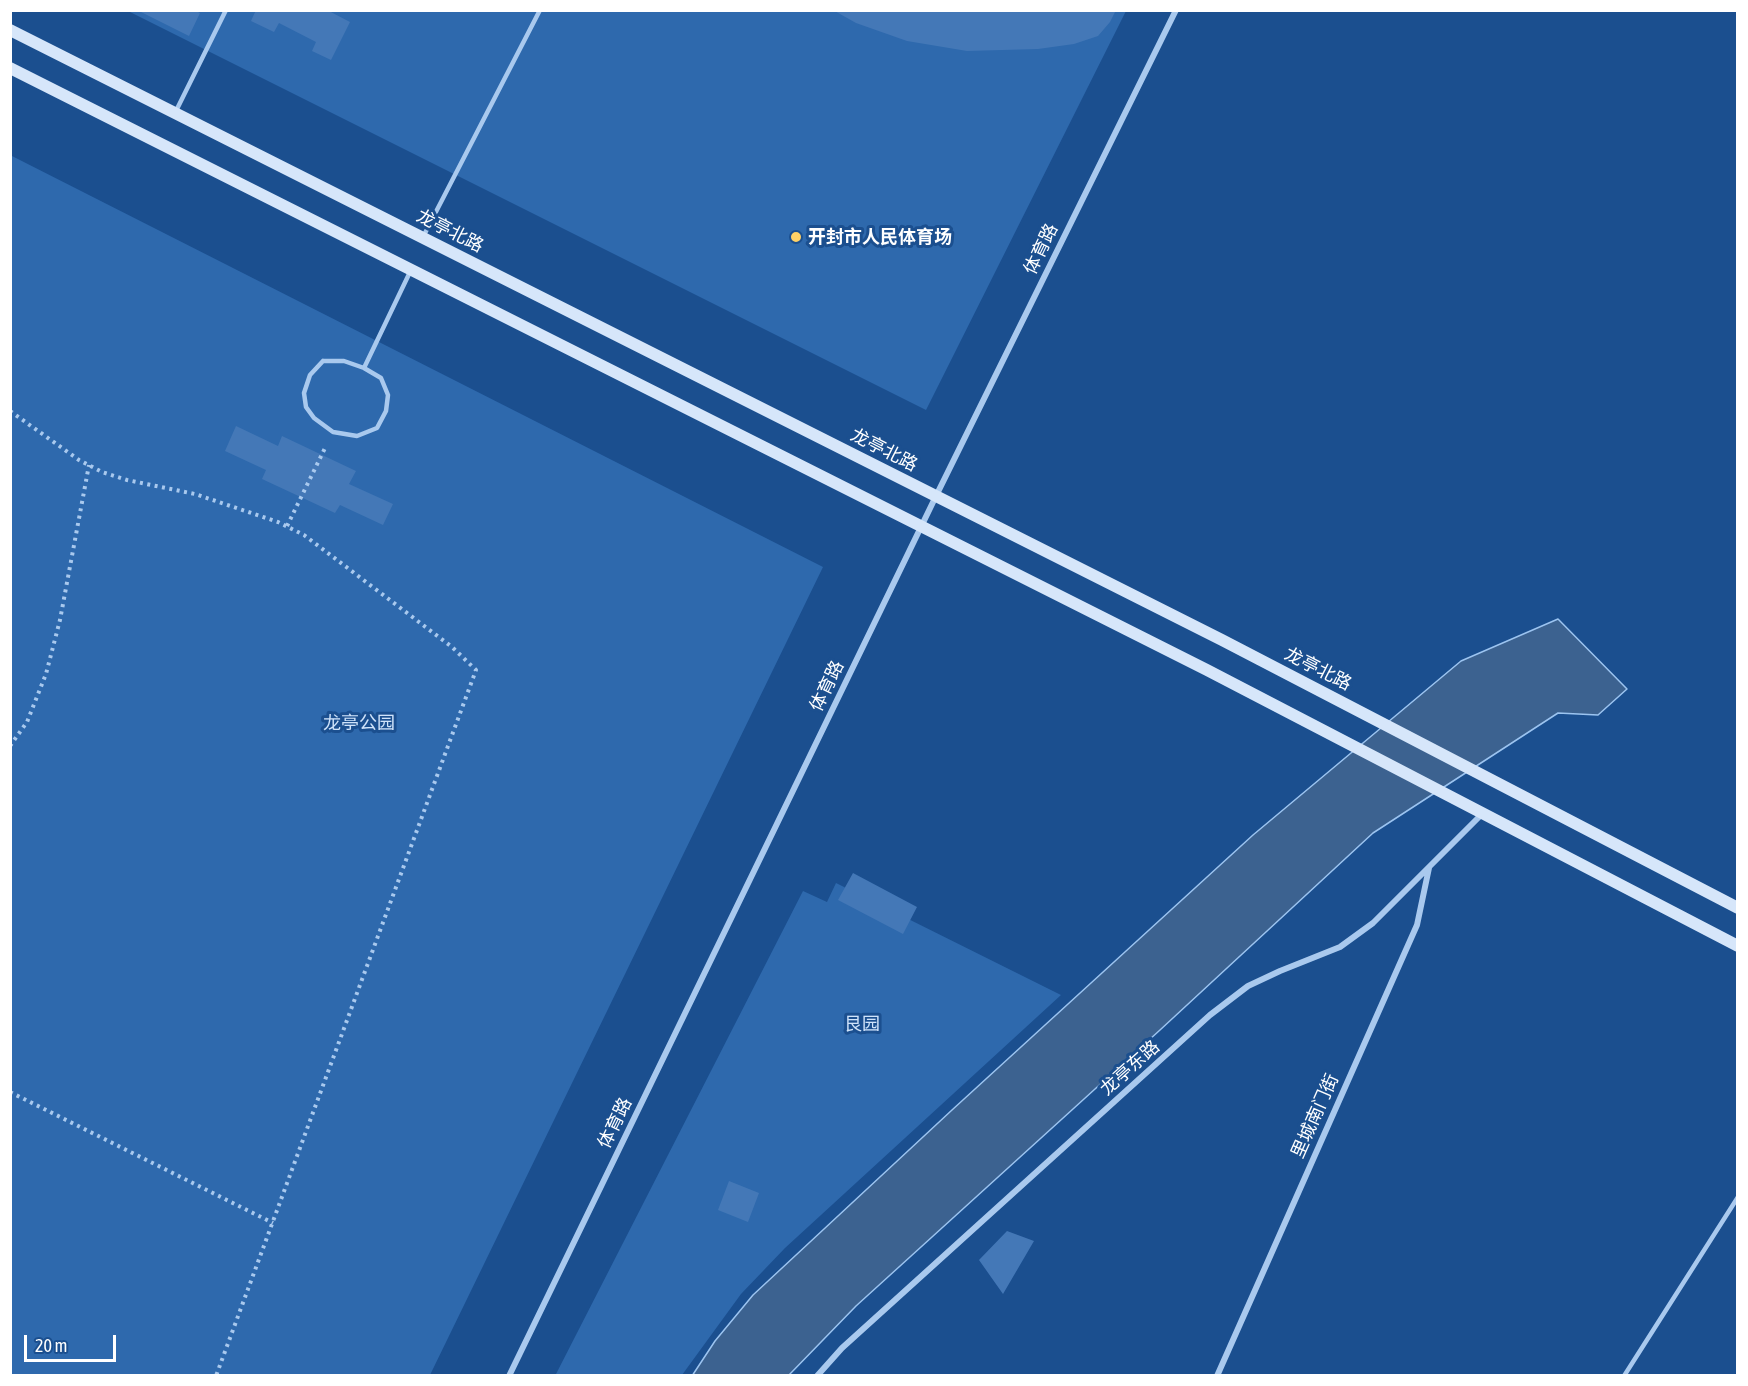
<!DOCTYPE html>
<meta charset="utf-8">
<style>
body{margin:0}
#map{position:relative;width:1748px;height:1386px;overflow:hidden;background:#1b4f8f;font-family:"Asap Condensed",sans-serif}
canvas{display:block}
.frame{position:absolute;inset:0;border:12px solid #fff;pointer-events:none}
.scale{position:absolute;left:24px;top:1335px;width:92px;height:27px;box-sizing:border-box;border:3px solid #fff;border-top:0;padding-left:8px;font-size:18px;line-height:21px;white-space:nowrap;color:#fff;-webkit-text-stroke:4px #1b4f8f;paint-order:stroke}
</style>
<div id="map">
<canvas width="1748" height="1386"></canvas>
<div class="frame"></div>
<div class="scale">20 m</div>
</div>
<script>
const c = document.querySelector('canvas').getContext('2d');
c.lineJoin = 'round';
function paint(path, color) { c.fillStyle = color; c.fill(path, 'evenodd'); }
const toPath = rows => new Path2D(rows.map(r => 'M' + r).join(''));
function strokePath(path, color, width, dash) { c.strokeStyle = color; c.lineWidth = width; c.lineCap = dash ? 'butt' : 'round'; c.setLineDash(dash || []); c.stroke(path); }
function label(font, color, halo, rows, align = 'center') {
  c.font = font + ' "Asap Condensed","Noto Sans SC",sans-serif'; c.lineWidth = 6; c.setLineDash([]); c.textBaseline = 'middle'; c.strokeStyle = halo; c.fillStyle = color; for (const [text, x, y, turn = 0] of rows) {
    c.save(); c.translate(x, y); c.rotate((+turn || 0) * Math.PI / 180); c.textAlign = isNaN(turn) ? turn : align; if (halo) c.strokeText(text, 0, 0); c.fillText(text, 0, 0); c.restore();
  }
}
const green = toPath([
 [128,11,1126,11,926,410],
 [10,155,823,567,430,1375,11,1375],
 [836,883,1061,995,785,1248,741,1294,682,1375,555,1376,803,891,827,902]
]);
const water = toPath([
 [1558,619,1627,689,1598,715,1558,713,1373,833,1160,1030,856,1306,789,1375,692,1376,715,1341,753,1295,952,1110,1253,835,1461,661,1558,619]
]);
const building = toPath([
 [137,10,194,10,200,13,189,36],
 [256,10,327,10,350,22,331,60,312,51,316,42,279,23,274,32,251,21],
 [833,10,1116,10,1110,22,1098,36,1074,44,1038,49,967,51,907,41,856,23],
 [236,426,278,446,282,436,356,471,349,484,393,504,383,525,340,505,335,513,262,479,266,470,225,451],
 [853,873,917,907,903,934,838,900],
 [729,1181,759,1193,748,1222,718,1210],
 [1007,1231,1034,1241,1003,1294,979,1260]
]);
const path = toPath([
 [10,411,79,460,102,472,127,480,195,494,278,522,304,535,452,647,476,670,216,1376],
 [287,526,326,446],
 [10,746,27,722,46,674,60,620,89,465],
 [10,1092,273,1223]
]);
const service = toPath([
 [175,113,226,10],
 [423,237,540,10],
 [323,361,344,361,364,368,381,378,388,395,386,411,377,428,357,436,333,432,314,418,306,407,304,393,310,375,323,361],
 [364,368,410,272],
 [1624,1376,1738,1197]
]);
const minor = toPath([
 [509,1376,936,496,1176,10],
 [817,1376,842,1348,1210,1015,1248,986,1280,971,1340,947,1373,923,1483,813],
 [1217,1376,1417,925,1429,868]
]);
const secondary = toPath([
 [10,30,1222,640,1738,908],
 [10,68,1207,670,1738,946]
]);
const markers = [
 [796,237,6,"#ffd166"]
];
const streetNames = [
 ["龙亭北路",450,231,27],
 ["体育路",1041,249,-64],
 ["龙亭北路",884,450,27],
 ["龙亭北路",1318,669,27],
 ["体育路",827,686,-64],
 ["龙亭东路",1130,1068,-42],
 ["里城南门街",1315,1116,-66],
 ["体育路",615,1123,-64]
];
const poiNames = [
 ["开封市人民体育场",808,237]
];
const parkNames = [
 ["龙亭公园",359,723],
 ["艮园",862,1024]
];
paint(green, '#2e69ad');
paint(water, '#3c6290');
strokePath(water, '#9cc4f0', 1.5);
paint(building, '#4478b7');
strokePath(path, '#a9c9ee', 4, [3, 4.5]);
strokePath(service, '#a9c9ee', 4.5);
strokePath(minor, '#a9c9ee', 6);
strokePath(secondary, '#d6e6fa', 12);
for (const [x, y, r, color] of markers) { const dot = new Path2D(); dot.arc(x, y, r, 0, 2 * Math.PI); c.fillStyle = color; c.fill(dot); strokePath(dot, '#1b4f8f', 2); }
label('18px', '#fff', '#1b4f8f', streetNames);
label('bold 18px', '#fff', '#1b4f8f', poiNames, 'left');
label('18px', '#cfe3fa', '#1b4f8f', parkNames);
</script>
